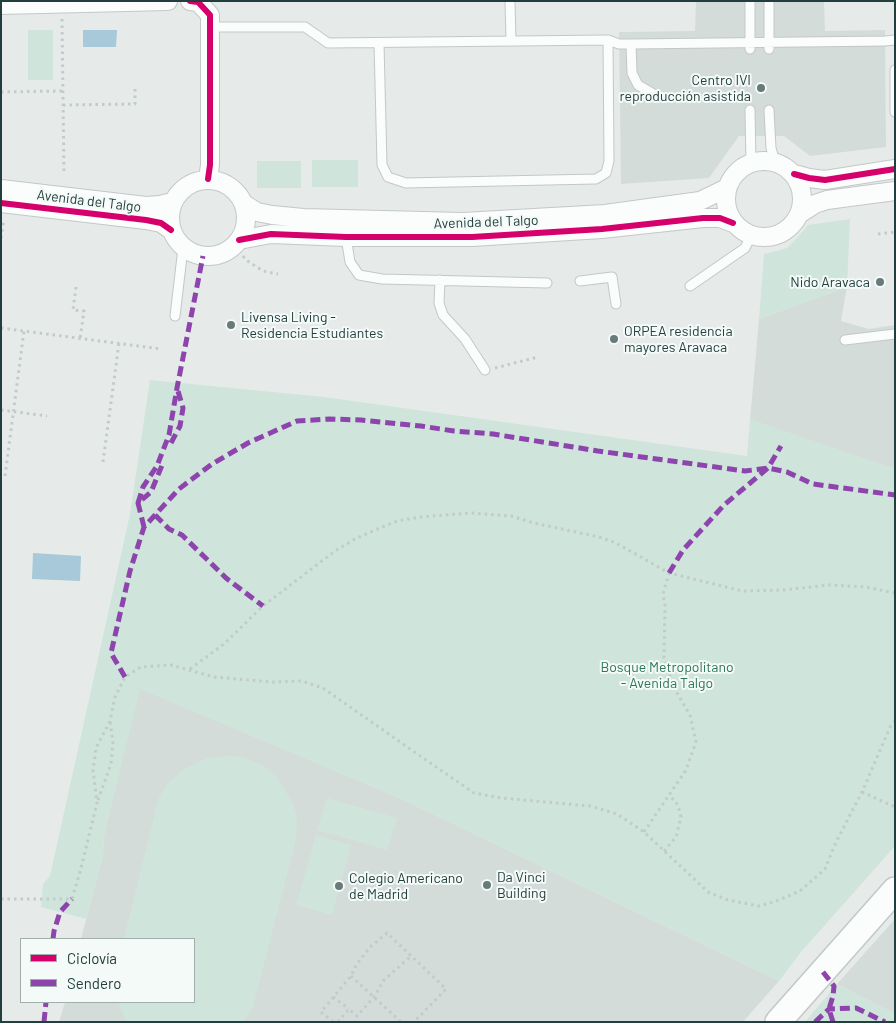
<!DOCTYPE html>
<meta charset="utf-8">
<style>
body{margin:0}
#map{position:relative;width:896px;height:1023px;overflow:hidden;background:#e6ebea;font-family:Barlow,sans-serif}
canvas{display:block}
.frame{position:absolute;inset:0;border:2px solid #233f3d;pointer-events:none}
.legend{position:absolute;left:20px;top:938px;width:175px;height:65px;box-sizing:border-box;background:#f4faf8;border:1px solid #a0afad;margin:0;padding:6px 9px;list-style:none;font-size:15px;color:#233f3d}
.legend li{display:flex;align-items:center;gap:10px;height:25px}
.legend b{width:25px;border:1px solid #a0afad}
</style>
<div id="map">
<canvas width="896" height="1023"></canvas>
<div class="frame"></div>
<ul class="legend">
<li><b style="height:6px;background:#d6006c"></b>Ciclovía</li>
<li><b style="height:6px;background:#8e44ad"></b>Sendero</li>
</ul>
</div>
<script>
const c = document.querySelector('canvas').getContext('2d');
c.lineJoin = 'round';
function paint(path, color) { c.fillStyle = color; c.fill(path, 'evenodd'); }
const toPath = rows => new Path2D(rows.map(r => 'M' + r).join(''));
function strokePath(path, color, width, dash) { c.strokeStyle = color; c.lineWidth = width; c.lineCap = dash ? 'butt' : 'round'; c.setLineDash(dash || []); c.stroke(path); }
function label(font, color, halo, rows, align = 'center') {
  c.font = font + ' Barlow,sans-serif'; c.lineWidth = 4; c.setLineDash([]); c.textBaseline = 'middle'; c.strokeStyle = halo; c.fillStyle = color; for (const [text, x, y, turn = 0] of rows) {
    c.save(); c.translate(x, y); c.rotate((+turn || 0) * Math.PI / 180); c.textAlign = isNaN(turn) ? turn : align; if (halo) c.strokeText(text, 0, 0); c.fillText(text, 0, 0); c.restore();
  }
}
const built = toPath([
 [696,1,824,1,825,31,885,30,886,147,810,156,784,136,739,136,709,178,621,184,619,32,695,31],
 [847,287,841,321,869,329,895,325,895,469,750,420,759,319],
 [139,688,402,799,779,981,743,1022,59,1022,65,1002,194,1002,194,939,81,939,103,854,104,835],
 [895,919,895,1014,837,984]
]);
const green = toPath([
 [28,30,53,30,53,80,28,80],
 [312,160,358,160,358,187,312,187],
 [257,161,301,161,301,188,257,188],
 [850,219,847,287,759,319,764,254,787,248,798,237,808,225],
 [150,380,324,397,747,456,750,419,895,469,895,846,801,952,779,981,402,799,140,689,104,835,103,854,86,919,41,907,43,884,50,876,130,514],
 [225,756,244,757,263,766,276,775,293,803,297,819,296,839,253,1007,244,1022,128,1022,125,1019,118,1002,194,1002,194,939,124,939,159,797,168,783,184,769,205,759],
 [327,798,397,818,387,850,317,830],
 [316,835,351,845,332,915,296,905],
 [837,984,895,1014,895,1022,805,1022]
]);
const water = toPath([
 [83,30,117,30,116,47,83,47],
 [33,553,81,556,80,581,32,579]
]);
const path = toPath([
 [62,19,64,174],
 [1,92,63,91],
 [63,105,135,104,135,89],
 [878,234,895,232],
 [1,238,4,219],
 [894,244,895,244],
 [243,256,246,260,263,271,278,274],
 [76,287,73,310,84,311,80,339],
 [1,328,161,349],
 [495,368,538,357],
 [1,410,47,416],
 [103,462,119,343],
 [5,476,24,331],
 [190,669,224,644,263,606,335,551,355,539,375,530,397,521,421,517,471,513,511,516,534,523,599,537,616,543,669,573,742,591,783,590,829,585,866,587,895,593],
 [862,792,895,807],
 [98,800,111,764,113,742,110,721],
 [644,832,686,770,696,742,690,715,674,688,664,658,665,605,663,594,669,573],
 [664,851,676,837,681,817,679,809,676,802,669,795],
 [1,899,72,899,80,872,97,803,93,770,96,748,110,721,115,697,125,677,141,667,171,665,214,677,272,682,302,681,323,688,423,758,474,793,502,798,590,806,617,814,644,832,708,892,728,900,759,906,774,902,800,891,825,869,836,842,862,792,891,725,895,721],
 [351,976,401,1022],
 [333,997,349,1009],
 [333,1022,321,1012,351,976,357,964,370,947,387,933,446,989,414,1022],
 [338,1022,349,1009,357,1016,374,997,384,980,411,956]
]);
const service = toPath([
 [510,1,511,41],
 [750,1,750,49],
 [769,1,769,49],
 [210,27,305,27,328,43,608,40,619,44,631,44,885,41,895,40],
 [379,43,382,165,388,177,406,183,596,179,606,173,609,161,608,40],
 [631,44,632,73,638,85,655,95],
 [895,70,895,112],
 [750,110,751,163],
 [769,110,771,148,775,162],
 [346,237,350,262,359,275,382,279,547,283],
 [440,280,439,303,443,315,465,339,485,370],
 [580,281,612,277,616,304],
 [690,286,745,248,751,236],
 [175,316,183,248],
 [845,340,895,334]
]);
const minor = toPath([
 [190,1,198,2,210,15,210,165,208,179],
 [1,5,168,1],
 '726 199a38 38 0 1 1 76 0a38 38 0 1 1-76 0Z',
 [794,174,809,178,825,180,895,169],
 '170 218a38 38 0 1 1 76 0a38 38 0 1 1-76 0Z',
 [1,189,146,206,160,205,172,202],
 [1,203,146,220,161,223,171,230],
 [244,204,257,212,272,215,303,218,463,222,605,214,700,201,727,188],
 [801,213,815,204,827,200,895,191],
 [239,240,271,234,346,237,472,237,602,229,703,218,720,218,733,223]
]);
const secondary = toPath([
 [778,1022,895,890]
]);
const quiet = toPath([
 [171,443,180,426,183,408,178,391],
 [138,503,143,487,157,466,169,435,177,388,203,256],
 [155,515,169,529,182,535,226,578,263,606],
 [144,527,138,503,151,492,163,463],
 [669,573,683,550,724,505,768,468,781,446],
 [125,677,111,653,130,571,144,527,179,489,212,464,248,443,297,421,329,419,361,420,421,426,454,431,493,434,598,451,745,471,768,468,787,472,813,484,895,495],
 [53,939,54,931,60,912,72,899],
 [823,972,834,986,833,996,829,1009,833,1022],
 [44,1022,46,1002],
 [815,1022,829,1009,856,1008,885,1022]
]);
const cycleway = toPath([
 [190,1,198,2,210,15,210,165,208,179],
 [794,174,809,178,825,180,895,169],
 [1,203,146,220,161,223,171,230],
 [239,240,271,234,346,237,472,237,602,229,703,218,720,218,733,223]
]);
const markers = [
 [761,88,5,"#677b7a"],
 [880,282,5,"#677b7a"],
 [231,325,5,"#677b7a"],
 [614,339,5,"#677b7a"],
 [487,885,5,"#677b7a"],
 [339,886,5,"#677b7a"]
];
const poiNames = [
 ["Centro IVI",751,80,"right"],
 ["reproducción asistida",751,96,"right"],
 ["Nido Aravaca",870,282,"right"],
 ["Livensa Living -",241,317],
 ["Residencia Estudiantes",241,333],
 ["ORPEA residencia",624,331],
 ["mayores Aravaca",624,347],
 ["Da Vinci",497,877],
 ["Building",497,893],
 ["Colegio Americano",349,878],
 ["de Madrid",349,894]
];
const streetNames = [
 ["Avenida del Talgo",89,201,7],
 ["Avenida del Talgo",486,222,-2]
];
const parkNames = [
 ["Bosque Metropolitano",667,667],
 ["- Avenida Talgo",667,683]
];
paint(built, '#d4dcda');
paint(green, '#cfe4da');
paint(water, '#a7c9d9');
strokePath(service, '#c3c8c7', 11);
strokePath(minor, '#c3c8c7', 20);
strokePath(secondary, '#c1c9c7', 28);
strokePath(path, '#c2cbca', 3, [2.5, 4]);
strokePath(service, '#fbfcfc', 9);
strokePath(minor, '#fbfcfc', 18);
strokePath(secondary, '#fbfcfc', 25);
strokePath(quiet, '#8e44ad', 5, [10, 5]);
strokePath(cycleway, '#d6006c', 6);
for (const [x, y, r, color] of markers) { const dot = new Path2D(); dot.arc(x, y, r, 0, 2 * Math.PI); c.fillStyle = color; c.fill(dot); strokePath(dot, '#f4faf8', 2); }
label('14px', '#233f3d', '#f4faf8', poiNames, 'left');
label('14px', '#233f3d', '#f4faf8', streetNames);
label('14px', '#2d7657', '#f4faf8', parkNames);
</script>
